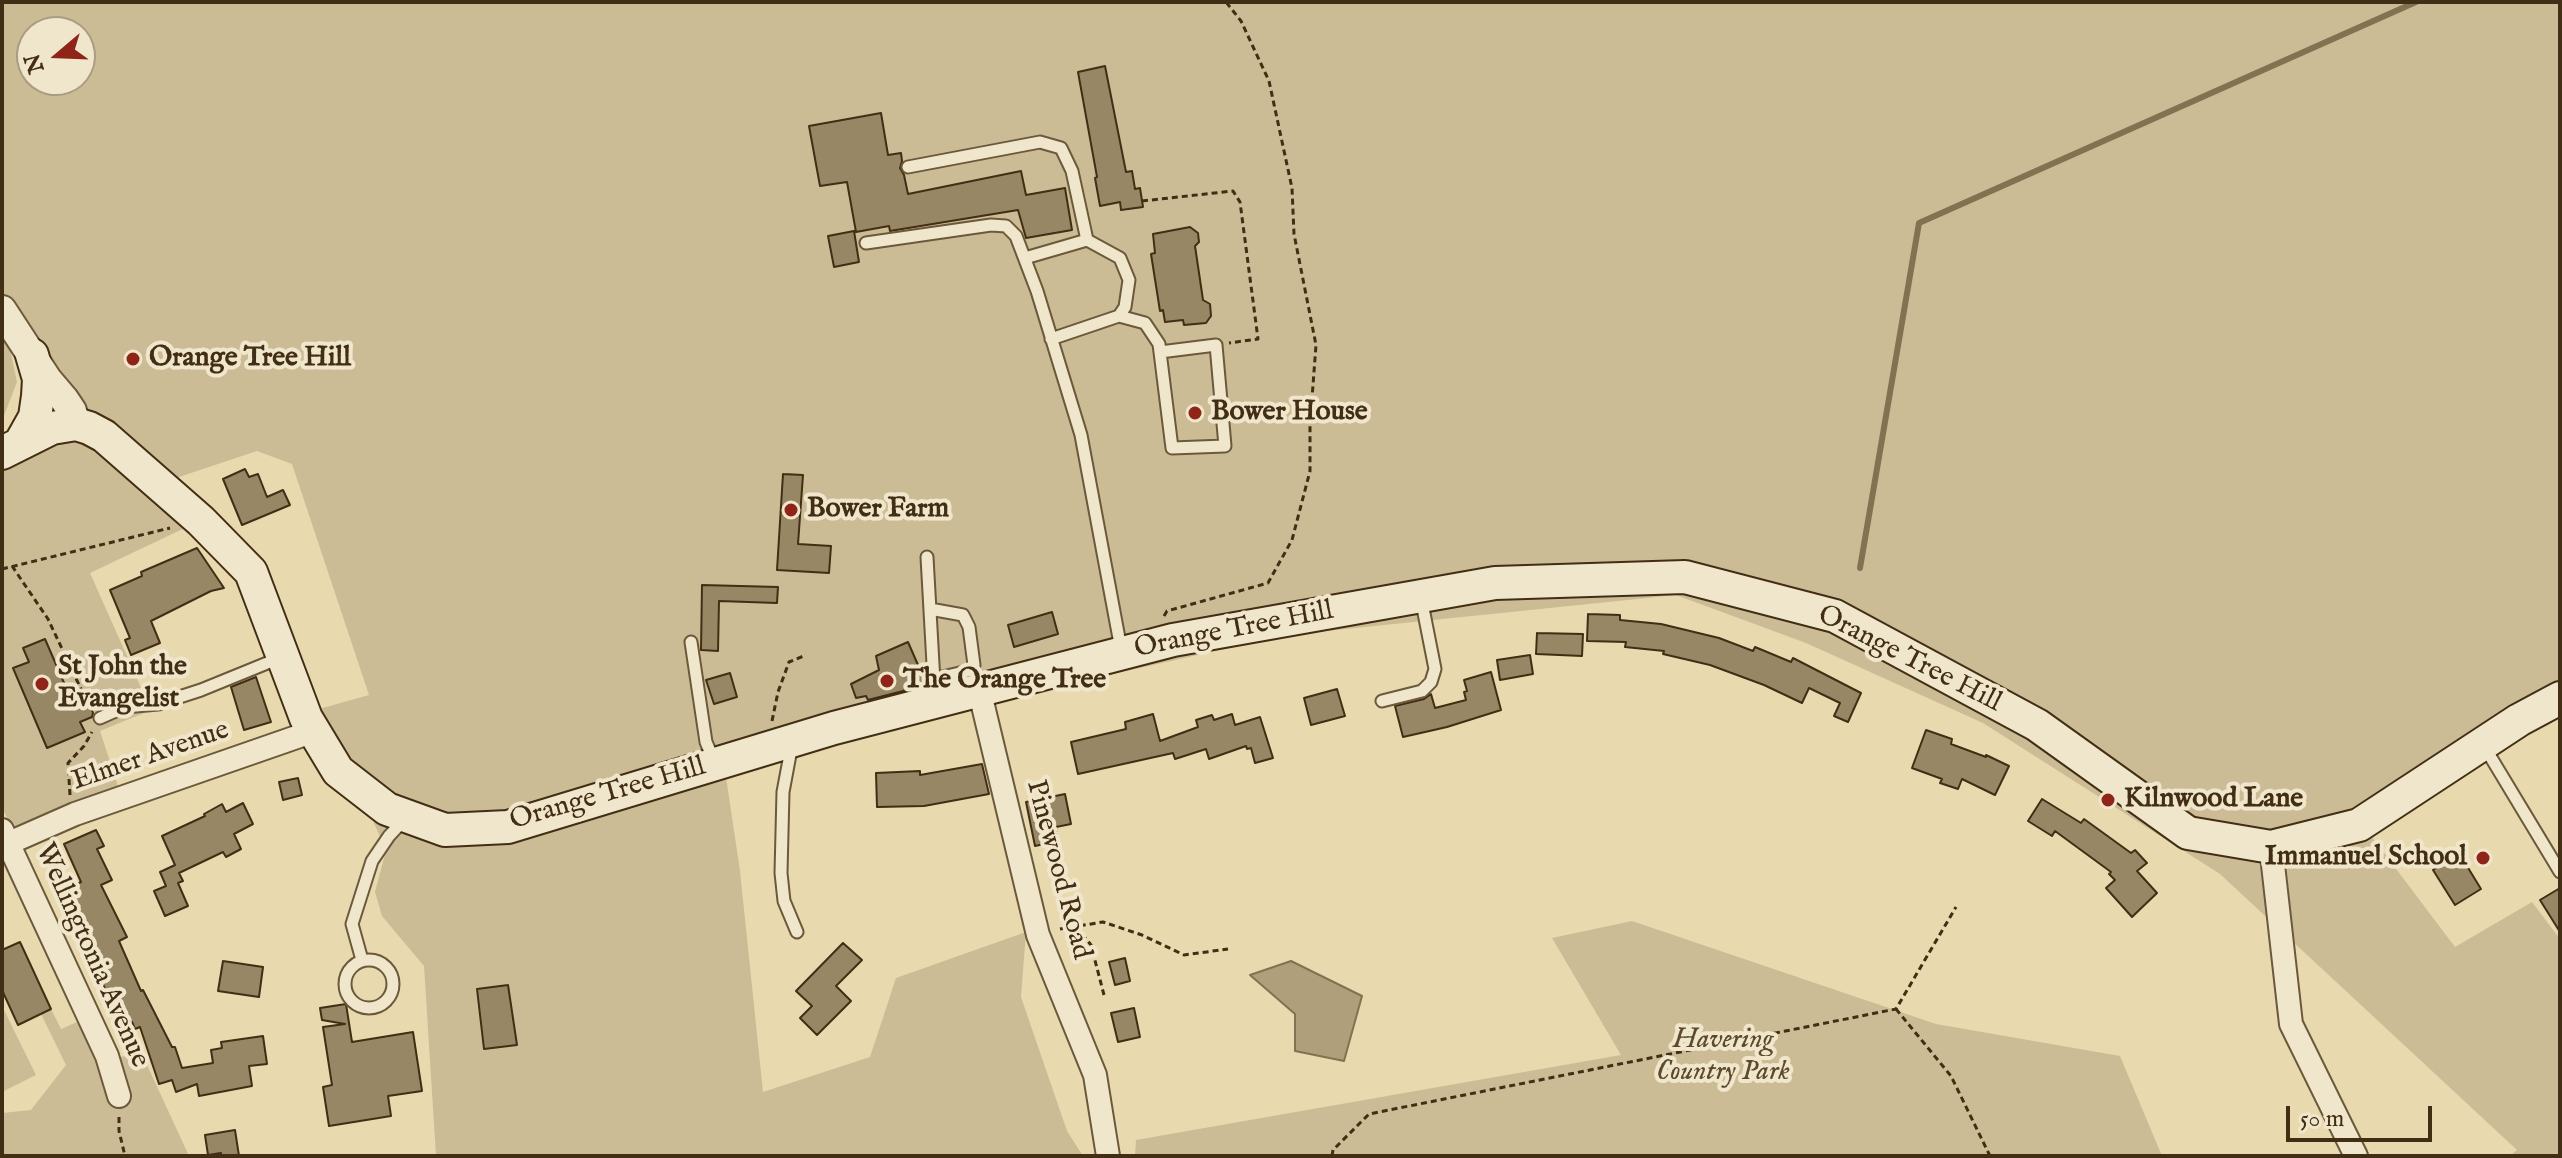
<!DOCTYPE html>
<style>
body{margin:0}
#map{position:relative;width:2562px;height:1158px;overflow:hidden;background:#e8d9af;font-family:"IM FELL English",serif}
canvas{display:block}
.frame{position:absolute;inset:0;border:4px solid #412e14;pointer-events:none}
.north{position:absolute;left:16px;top:16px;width:80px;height:80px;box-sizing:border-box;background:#f0e6cb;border:2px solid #aa9c82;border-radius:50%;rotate:251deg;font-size:22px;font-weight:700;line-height:32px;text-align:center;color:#412e14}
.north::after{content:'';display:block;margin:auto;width:28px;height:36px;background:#8f2418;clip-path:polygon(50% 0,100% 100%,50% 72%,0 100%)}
.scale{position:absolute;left:2286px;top:1106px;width:146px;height:36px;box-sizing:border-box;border:4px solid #412e14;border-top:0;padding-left:10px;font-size:24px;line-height:28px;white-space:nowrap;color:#412e14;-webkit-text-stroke:6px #f0e6cb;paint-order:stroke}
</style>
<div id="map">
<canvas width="2562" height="1158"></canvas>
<div class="frame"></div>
<div class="north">N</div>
<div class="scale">50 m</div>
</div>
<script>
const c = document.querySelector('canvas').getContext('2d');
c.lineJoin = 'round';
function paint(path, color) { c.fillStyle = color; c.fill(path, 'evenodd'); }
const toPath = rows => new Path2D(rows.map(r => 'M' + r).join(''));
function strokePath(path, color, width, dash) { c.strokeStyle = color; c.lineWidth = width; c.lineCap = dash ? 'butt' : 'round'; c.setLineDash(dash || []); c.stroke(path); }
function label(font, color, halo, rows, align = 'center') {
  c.font = font + ' "IM FELL English",serif'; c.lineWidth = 8; c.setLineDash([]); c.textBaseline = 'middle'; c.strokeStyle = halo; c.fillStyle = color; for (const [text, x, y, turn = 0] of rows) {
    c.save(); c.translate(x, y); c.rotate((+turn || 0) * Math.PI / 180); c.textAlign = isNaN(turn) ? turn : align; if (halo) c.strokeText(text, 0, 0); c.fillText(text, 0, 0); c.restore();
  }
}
const green = toPath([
 [2,2,2560,2,2560,710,2369,833,2455,947,2532,902,2560,939,2560,1156,2510,1156,2517,1150,2220,874,1983,723,1806,643,1676,595,1287,635,952,710,726,777,740,871,763,1092,870,1057,896,978,1026,932,1021,997,1067,1131,1083,1156,436,1156,424,966,382,916,375,892,386,850,339,744,319,709,369,695,292,464,257,451,167,481,77,400,35,345,2,294],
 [32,32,80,32,80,80,32,80],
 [2,327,7,335,17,382,2,421],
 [71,424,189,526,90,573,151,710,100,731,118,786,13,829,2,808,2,462],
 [1632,921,1936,1024,2120,1056,2162,1156,1135,1156,1136,1140,1621,1055,1552,938],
 [2,1006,36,1075,2,1092],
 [51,1009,61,1029,84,1019,103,1059,142,1054,189,1156,2,1156,2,1113,31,1110,66,1065,41,1014]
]);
const water = toPath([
 [1291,961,1362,996,1344,1061,1295,1051,1295,1014,1250,975,1291,961]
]);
const stream = toPath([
 [1860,568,1919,223,2416,2]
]);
const building = toPath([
 [1105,66,1126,172,1132,171,1135,189,1140,188,1143,207,1121,210,1120,202,1100,206,1095,178,1097,177,1078,72,1105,66],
 [881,113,888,155,901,153,902,161,900,168,904,175,908,194,1021,171,1026,195,1065,188,1072,230,1026,238,1018,210,890,231,889,226,856,232,847,182,820,186,809,126,881,113],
 [1190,227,1198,233,1199,242,1195,246,1203,300,1210,304,1211,316,1206,323,1184,325,1183,320,1165,322,1163,310,1160,311,1151,254,1155,253,1153,234,1190,227],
 [854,231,859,262,834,267,828,236,854,231],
 [245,469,249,477,258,474,267,497,283,490,290,505,242,525,223,479,245,469],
 [783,474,803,475,798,544,831,546,829,573,777,570,783,474],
 [197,548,224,588,211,591,151,621,160,643,131,655,125,640,130,638,110,590,142,576,141,572,197,548],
 [702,585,778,587,777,603,719,601,718,651,701,650,702,585],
 [1052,612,1058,634,1014,647,1008,625,1052,612],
 [1588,614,1620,615,1620,620,1661,624,1719,638,1753,651,1755,647,1791,662,1793,658,1861,693,1848,722,1834,716,1840,703,1809,688,1802,703,1764,685,1710,665,1663,654,1664,651,1625,647,1626,642,1587,641,1588,614],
 [1537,633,1583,634,1582,656,1536,654,1537,633],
 [45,639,74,706,88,700,93,713,92,717,80,722,85,732,47,748,13,668,29,662,23,648,45,639],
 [908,642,925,681,903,691,868,700,866,696,856,698,851,684,879,670,876,656,908,642],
 [1530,655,1533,674,1500,680,1497,660,1530,655],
 [1491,672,1501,710,1447,727,1403,737,1395,706,1424,699,1431,694,1435,708,1466,700,1464,692,1467,691,1464,680,1491,672],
 [730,673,737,697,714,704,706,680,730,673],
 [256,677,271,722,244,730,231,687,256,677],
 [1337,689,1345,716,1311,725,1304,698,1337,689],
 [1153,714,1160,741,1198,727,1196,720,1212,715,1214,720,1232,714,1235,725,1260,717,1273,758,1255,763,1251,748,1247,749,1246,746,1209,759,1206,749,1175,759,1173,753,1078,774,1071,742,1126,729,1125,722,1153,714],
 [1926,730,1952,739,1951,744,1986,757,1986,755,2009,766,1995,795,1962,779,1958,789,1940,783,1942,779,1912,768,1926,730],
 [982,764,989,794,924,806,877,807,876,773,920,771,920,775,982,764],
 [298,778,302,795,283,800,279,782,298,778],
 [1065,794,1071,824,1056,827,1058,841,1035,846,1026,802,1065,794],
 [2042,799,2081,823,2084,819,2131,853,2135,850,2147,863,2137,871,2157,893,2132,917,2106,888,2115,880,2109,874,2111,872,2055,831,2052,836,2028,821,2042,799],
 [243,803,253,824,234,834,241,849,226,857,223,852,179,873,183,881,178,883,188,906,165,916,154,891,166,886,160,872,175,865,162,836,205,816,204,814,222,804,226,812,243,803],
 [96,830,104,846,97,849,112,880,101,885,127,937,119,941,141,991,143,990,172,1047,175,1047,182,1068,213,1063,211,1050,222,1048,221,1042,263,1036,267,1064,249,1066,252,1086,199,1096,197,1084,176,1092,172,1080,159,1084,140,1027,135,1029,132,1022,123,1027,91,959,99,956,68,888,81,882,64,844,96,830],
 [2459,853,2481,889,2455,905,2433,870,2459,853],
 [2560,888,2560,932,2540,900,2560,888],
 [20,942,51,1009,18,1025,2,990,2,950,20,942],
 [843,943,862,960,836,986,851,1001,817,1035,800,1018,812,1006,796,991,843,943],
 [1125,958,1130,981,1115,985,1109,962,1125,958],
 [223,961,263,967,259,997,218,991,223,961],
 [508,985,517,1045,484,1049,477,989,508,985],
 [346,1004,352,1042,413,1032,422,1091,388,1096,391,1116,329,1126,323,1087,332,1085,323,1027,345,1024,322,1020,320,1008,346,1004],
 [1134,1008,1140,1037,1118,1042,1111,1013,1134,1008],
 [235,1130,239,1156,221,1156,221,1153,208,1155,205,1135,235,1130]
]);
const path = toPath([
 [1142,201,1233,191,1240,202,1258,339,1229,343],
 [12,566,48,619,81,689,93,704],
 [2,569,170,528],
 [1164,616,1167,611,1268,583,1292,540,1310,471,1310,425,1316,345,1294,234,1292,188,1269,81,1241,21,1226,2],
 [772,721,778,692,789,662,806,655],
 [70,795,68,763,84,746,92,732],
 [1076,926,1091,945,1104,995],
 [1060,929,1103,922,1142,935,1184,955,1228,949],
 [1896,1009,1951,1076,1990,1156],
 [119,1117,119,1131,125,1156],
 [1332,1156,1333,1150,1369,1114,1896,1009,1956,907]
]);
const service = toPath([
 [908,167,1040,142,1061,148,1072,171,1087,240,1025,258],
 [1087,240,1120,258,1129,280,1125,307,1119,316],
 [866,243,991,225,1006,226,1016,236,1037,291,1081,435,1121,649],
 [1051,339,1119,316,1145,323,1159,344,1172,448,1225,446,1216,345,1160,352],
 [927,557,935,700],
 [930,609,963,615,969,627,974,665,973,669,968,671,934,679],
 [691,642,706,742,715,763],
 [1382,701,1422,691,1431,682,1435,669,1421,598],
 [100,718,125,707,158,704,201,690,282,657],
 [792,744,783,792,781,873,784,901,797,932],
 [2484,746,2560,872],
 '345 984a24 24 0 1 1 48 0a24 24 0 1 1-48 0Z',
 [362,960,352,924,372,861,389,836,403,821]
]);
const minor = toPath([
 [979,689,1038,935,1095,1075,1108,1156],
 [2,830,107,1056,119,1096],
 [9,843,75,814,314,731],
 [2271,847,2291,1024,2356,1156]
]);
const tertiary = toPath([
 [2,310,47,379,64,399,72,411,76,424]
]);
const secondary = toPath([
 [21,442,35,417,38,396,39,379,32,355],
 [2,453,52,428,76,424,89,428,104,436,201,521,251,572,306,718,338,771,387,809,445,830,508,827,834,728,1173,640,1495,583,1685,577,1835,616,2037,725,2188,833,2271,847,2359,825,2519,720,2560,698]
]);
const markers = [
 [133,359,8,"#8f2418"],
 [1195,413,8,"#8f2418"],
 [791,510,8,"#8f2418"],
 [887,681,8,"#8f2418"],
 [42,684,8,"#8f2418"],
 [2108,800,8,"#8f2418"],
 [2483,858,8,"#8f2418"]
];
const poiNames = [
 ["Orange Tree Hill",149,359],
 ["Bower House",1211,413],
 ["Bower Farm",807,510],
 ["St John the",58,668],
 ["Evangelist",58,700],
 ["The Orange Tree",903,681],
 ["Kilnwood Lane",2124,800],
 ["Immanuel School",2467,858,"right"]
];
const streetNames = [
 ["Orange Tree Hill",1234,631,-11],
 ["Orange Tree Hill",1909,660,27],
 ["Elmer Avenue",151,757,-19],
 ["Orange Tree Hill",608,795,-16],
 ["Pinewood Road",1057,870,75],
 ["Wellingtonia Avenue",91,956,66]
];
const parkNames = [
 ["Havering",1723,1041],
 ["Country Park",1723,1073]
];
paint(green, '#ccbc95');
paint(water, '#af9f7a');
strokePath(water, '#837251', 2);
strokePath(stream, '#837251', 6);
paint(building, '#988765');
strokePath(building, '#412e14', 2);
strokePath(service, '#6b593b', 15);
strokePath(minor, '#6b593b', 26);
strokePath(tertiary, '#6b593b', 32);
strokePath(secondary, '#412e14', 36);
strokePath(path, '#412e14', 3, [6, 4]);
strokePath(service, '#f0e6cb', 11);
strokePath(minor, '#f0e6cb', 22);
strokePath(tertiary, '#f0e6cb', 28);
strokePath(secondary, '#f0e6cb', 32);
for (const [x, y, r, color] of markers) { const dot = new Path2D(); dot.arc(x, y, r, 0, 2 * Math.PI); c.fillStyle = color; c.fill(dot); strokePath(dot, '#f0e6cb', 3); }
label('bold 28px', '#412e14', '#f0e6cb', poiNames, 'left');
label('28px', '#412e14', '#f0e6cb', streetNames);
label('italic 28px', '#5d4a2e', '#f0e6cb', parkNames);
</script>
